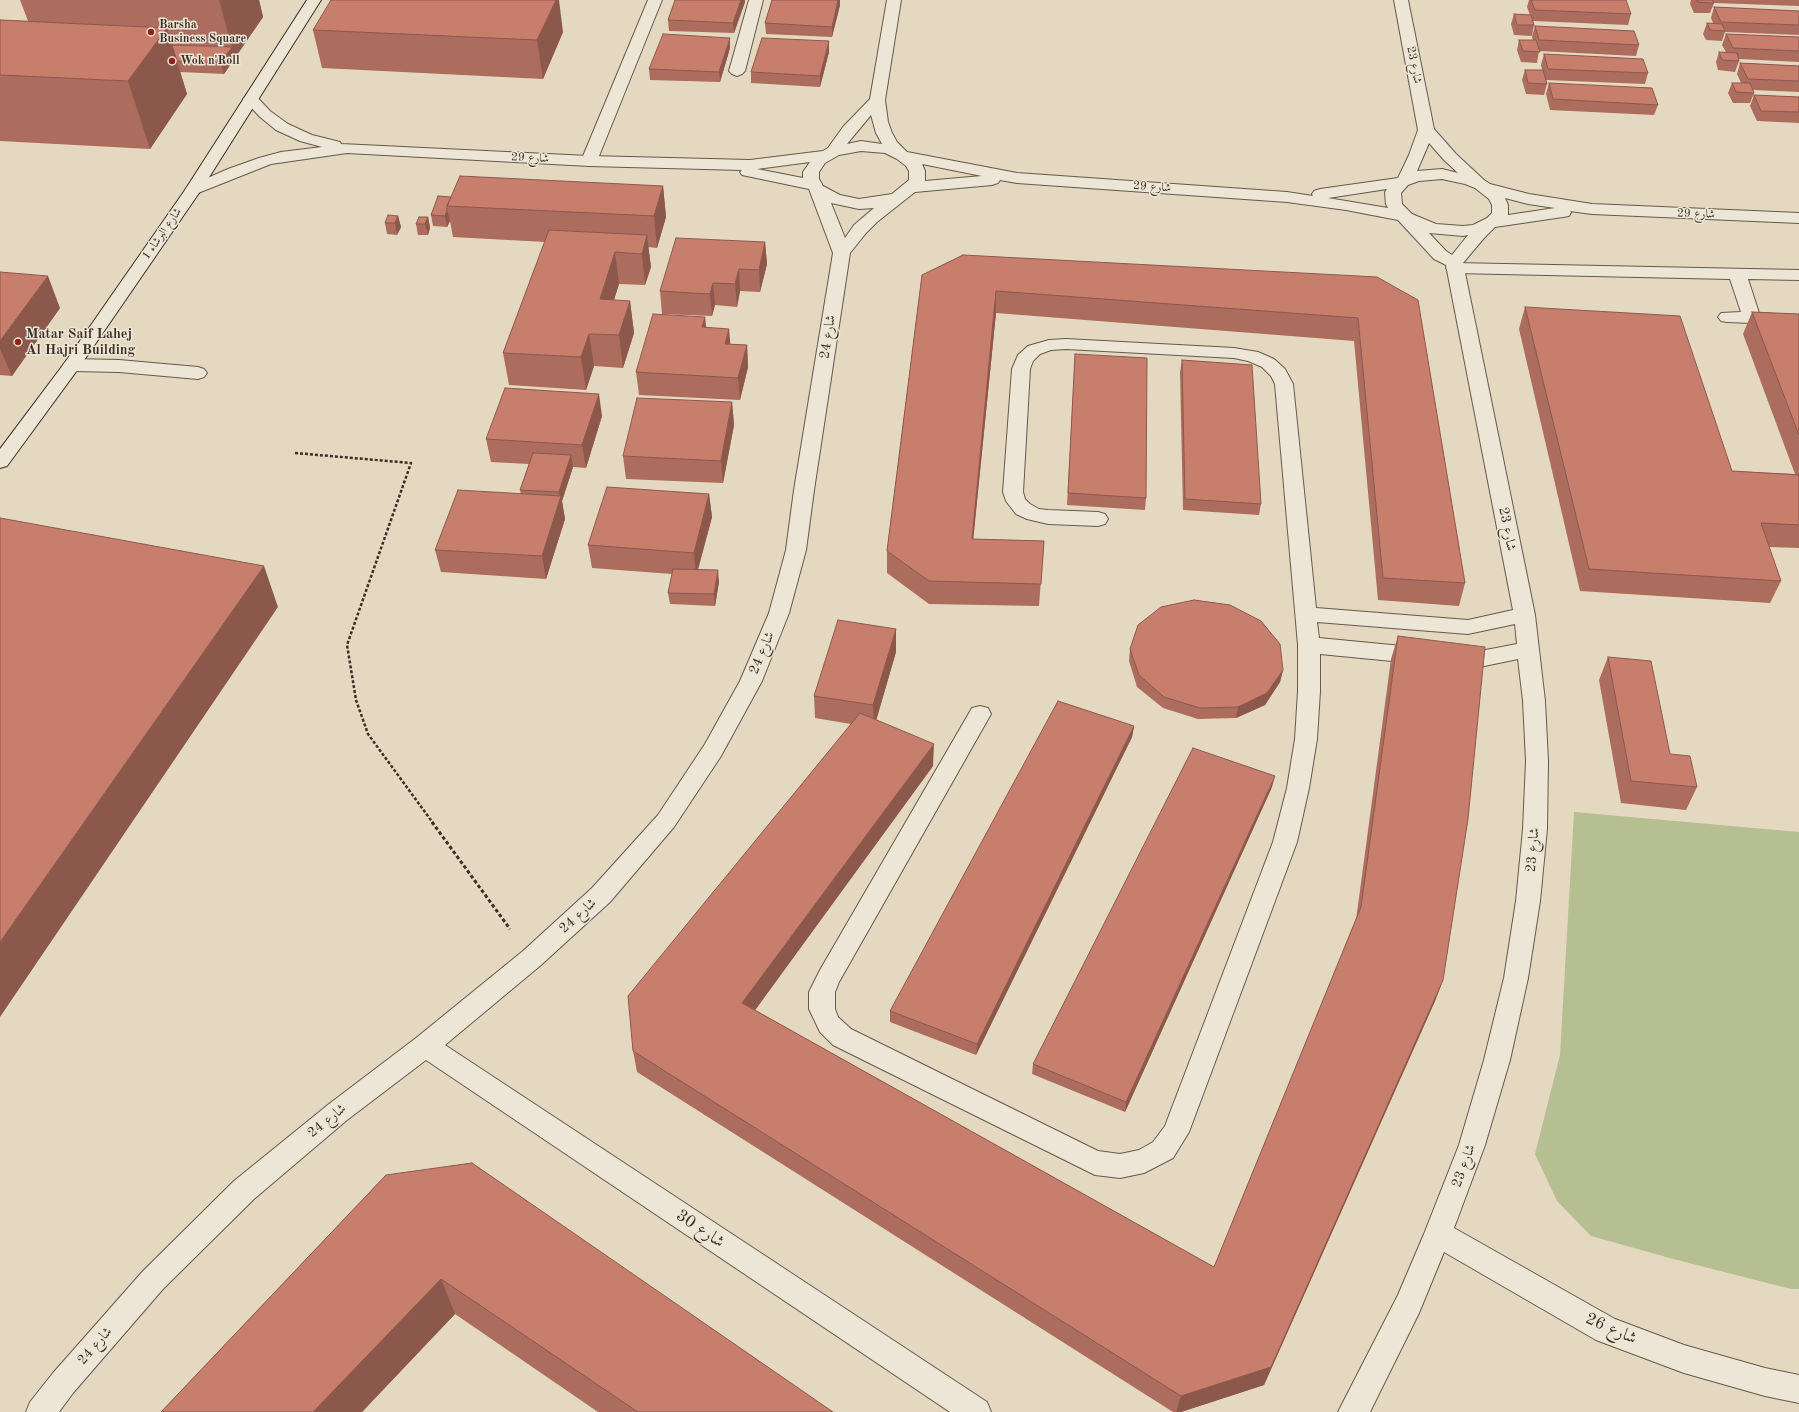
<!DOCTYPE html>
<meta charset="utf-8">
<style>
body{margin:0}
canvas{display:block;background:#e4d9c0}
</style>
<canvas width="1799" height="1412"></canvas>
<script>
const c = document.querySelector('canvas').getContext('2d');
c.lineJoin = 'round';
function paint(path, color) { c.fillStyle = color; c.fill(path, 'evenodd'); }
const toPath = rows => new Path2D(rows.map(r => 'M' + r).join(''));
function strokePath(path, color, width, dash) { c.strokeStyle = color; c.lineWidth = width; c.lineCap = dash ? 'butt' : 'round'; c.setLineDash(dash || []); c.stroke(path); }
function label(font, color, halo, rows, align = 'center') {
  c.font = font + ' "Old Standard TT",Amiri,serif'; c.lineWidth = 3; c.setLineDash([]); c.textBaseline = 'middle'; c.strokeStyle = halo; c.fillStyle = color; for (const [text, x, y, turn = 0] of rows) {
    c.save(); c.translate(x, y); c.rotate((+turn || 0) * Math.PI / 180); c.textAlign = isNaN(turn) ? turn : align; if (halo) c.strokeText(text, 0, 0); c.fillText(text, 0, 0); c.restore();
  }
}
const green = toPath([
 [1574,812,1799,832,1799,1289,1791,1289,1677,1260,1591,1236,1557,1201,1535,1154,1560,1055]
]);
const pathFar1 = toPath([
 [295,453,411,463,347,645,356,700,368,734,433,823]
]);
const path = toPath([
 [432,822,510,929]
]);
const lane = toPath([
 [648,0,662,0,597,161,595,164,589,166,583,164,581,161,648,0],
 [1455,263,1799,270,1799,280,1748,279,1759,313,1785,315,1788,319,1785,323,1779,324,1727,322,1721,321,1718,317,1721,313,1741,312,1730,279,1455,273,1449,272,1446,268,1449,264,1455,263],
 [72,359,119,360,198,367,204,369,207,373,204,377,198,379,119,372,72,371,66,369,63,365,66,361,72,359]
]);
const street = toPath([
 [749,0,763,0,745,71,742,74,737,76,732,74,729,71,749,0],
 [887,0,901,0,885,100,888,122,892,133,897,142,907,152,1017,173,1287,192,1313,196,1312,194,1314,191,1320,189,1398,178,1409,155,1418,130,1394,0,1408,0,1434,129,1456,154,1484,180,1490,184,1529,194,1592,204,1799,213,1799,223,1592,214,1570,211,1571,212,1569,216,1563,217,1495,227,1484,238,1463,263,1535,615,1545,701,1548,761,1547,829,1540,901,1528,978,1510,1060,1485,1145,1454,1228,1615,1319,1684,1345,1765,1368,1799,1375,1799,1403,1765,1396,1684,1373,1596,1340,1444,1252,1419,1313,1370,1412,1338,1412,1398,1295,1424,1234,1459,1145,1484,1060,1504,978,1516,901,1523,829,1526,761,1523,701,1518,659,1470,669,1447,664,1444,659,1447,654,1455,651,1470,653,1517,644,1515,624,1468,634,1317,622,1319,638,1423,648,1431,651,1434,656,1431,661,1423,664,1320,654,1320,691,1317,739,1309,788,1297,842,1189,1132,1173,1158,1144,1173,1120,1178,1095,1175,833,1045,820,1032,809,1009,809,992,820,970,972,708,980,706,988,708,991,714,839,982,835,992,835,1009,838,1017,851,1029,1098,1151,1120,1154,1139,1150,1153,1142,1165,1126,1273,842,1287,788,1295,739,1298,691,1298,645,1275,384,1271,376,1262,367,1248,361,1234,358,1066,349,1051,350,1040,354,1033,361,1030,369,1023,492,1025,499,1030,504,1039,509,1048,510,1098,512,1105,514,1108,519,1105,524,1098,526,1048,524,1027,519,1016,514,1006,501,1003,492,1012,369,1018,355,1028,346,1049,340,1066,339,1234,348,1258,352,1274,359,1285,369,1293,384,1316,608,1468,620,1513,610,1446,265,1434,259,1398,220,1346,210,1287,202,1017,183,1000,180,998,183,992,185,915,192,877,222,866,233,850,253,814,490,806,550,789,613,762,681,721,756,674,827,610,902,541,965,445,1045,987,1402,991,1412,950,1412,426,1060,347,1120,254,1199,163,1289,73,1393,59,1412,26,1412,30,1402,53,1373,143,1271,234,1181,329,1104,416,1038,523,951,592,888,658,815,705,744,740,681,769,613,786,550,794,490,833,253,809,189,742,175,740,172,742,170,589,166,347,153,271,164,193,195,187,193,185,190,187,187,228,169,259,158,281,152,322,147,300,141,276,130,260,117,246,102,243,99,246,96,251,94,256,96,270,111,288,124,312,135,340,142,341,144,589,156,750,160,823,151,828,148,843,127,870,99,887,0],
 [871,115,876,133,882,144,861,141,847,144,871,115],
 [1429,143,1444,160,1458,173,1442,169,1417,171,1429,143],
 [861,151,885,153,897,159,906,166,909,171,909,180,892,194,859,199,840,195,823,186,819,179,819,172,825,163,839,155,861,151],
 [810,162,803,172,803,178,757,169,810,162],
 [922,164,982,176,925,181,925,171,922,164],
 [1442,179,1465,184,1475,188,1489,199,1492,205,1492,213,1487,218,1473,225,1463,226,1436,224,1412,214,1402,204,1401,193,1408,185,1419,181,1442,179],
 [1387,189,1385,192,1386,204,1388,208,1328,198,1387,189],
 [1505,198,1528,204,1555,208,1508,215,1508,205,1505,198],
 [831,203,859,209,874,208,854,225,845,238,831,203],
 [1429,233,1463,236,1468,235,1452,255,1446,251,1429,233]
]);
const secondary = toPath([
 [307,0,321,0,201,190,78,369,7,466,0,468,0,449,66,361,185,190,307,0]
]);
const wall = toPath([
 [20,0,259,0,263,17,224,74,180,72,187,94,150,149,0,141,0,20,28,21],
 [772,0,840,0,840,5,832,37,766,34,765,23],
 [1529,0,1617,0,1631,14,1628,25,1533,21,1534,25,1532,36,1514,35,1511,24,1514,14,1530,15,1527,7],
 [1691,0,1799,0,1799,6,1714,3,1710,13,1694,13,1690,4],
 [745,2,734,33,669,31,668,20],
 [1714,7,1799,11,1799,35,1725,32,1722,41,1706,40,1703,34,1707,23,1713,23,1711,18],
 [1535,26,1639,45,1636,56,1539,51,1537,63,1521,62,1517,50,1519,40,1533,40,1532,37],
 [313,30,563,32,543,79,322,68],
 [1726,34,1799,37,1799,62,1739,59,1739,61,1735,72,1718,70,1716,62,1719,52,1726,52,1722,45],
 [730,48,720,82,650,80,649,69],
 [829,52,820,87,751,83,751,72],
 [1544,54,1648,73,1645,84,1546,80,1547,84,1544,95,1526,94,1522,80,1525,70,1542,70,1541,65],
 [1740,63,1799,66,1799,92,1753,90,1754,93,1750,103,1733,103,1728,93,1732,83,1741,83,1737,74],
 [1549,83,1658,105,1654,115,1550,110,1546,94],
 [1754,95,1799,97,1799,123,1757,121,1750,106],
 [663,186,666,217,657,248,648,247,651,267,645,285,619,284,614,300,630,301,634,333,623,368,594,366,586,390,509,385,503,353,545,242,453,237,450,221,447,227,433,226,431,215,451,197],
 [398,216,401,227,397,235,387,234,385,223],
 [428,217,430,228,428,235,418,235,416,224],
 [765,242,767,264,760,292,740,291,737,307,715,305,712,316,662,314,660,291],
 [0,272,60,308,12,376,0,375],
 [922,275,1377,277,1465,583,1459,606,1378,600,1354,341,996,313,973,539,1044,541,1039,606,929,604,887,573,887,551],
 [1525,307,1732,471,1795,474,1743,334,1752,312,1799,314,1799,548,1769,547,1781,581,1770,603,1580,591,1519,329],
 [705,317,706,328,730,344,747,345,748,367,740,400,639,395,636,372],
 [1075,354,1146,498,1145,510,1067,505],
 [1182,360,1261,504,1259,515,1183,510,1180,372],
 [732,402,734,425,723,483,626,479,623,456],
 [602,416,586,468,573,467,562,501,565,519,546,579,441,572,435,550,521,494,520,490,529,464,491,462,486,439],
 [709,494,712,517,698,570,719,582,715,606,670,604,668,593,672,574,592,568,588,545],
 [1398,636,1443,980,1435,1001,1264,1385,1181,1412,1173,1412,637,1072,633,1051,851,724,815,718,814,696,896,652,876,720,933,766,755,1010,1214,1267,1356,920,1391,659],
 [1130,649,1283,670,1280,682,1265,705,1236,718,1198,719,1163,708,1137,687,1129,661],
 [1608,657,1670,754,1697,787,1686,810,1621,803,1599,680],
 [1134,726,1132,737,976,1055,890,1022,890,1011],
 [1272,787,1125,1112,1032,1074,1033,1064],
 [386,1175,833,1412,598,1412,455,1314,362,1412,161,1412]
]);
const shadedWall = toPath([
 [219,0,259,0,263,17,224,74,221,63,232,47],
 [556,0,559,0,563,32,543,79,537,40],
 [741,0,745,0,745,2,734,33,733,23],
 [838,0,840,0,840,5,832,37,832,27],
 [167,28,187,94,150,149,128,81],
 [730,38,730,48,720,82,719,72],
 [829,41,829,52,820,87,820,76],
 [663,186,666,217,657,248,654,216],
 [447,210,450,221,447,227,445,216],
 [398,216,401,227,397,235,395,223],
 [428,217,430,228,428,235,425,224],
 [647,235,651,267,645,285,642,254],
 [765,242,767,264,760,292,759,270],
 [615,252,619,284,604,331,600,299],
 [739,269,740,291,737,307,735,284],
 [48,276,60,308,12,376,0,349,0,341],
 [713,283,715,305,712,316,710,294],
 [996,291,996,313,971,562,972,539],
 [630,301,634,333,623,368,619,335],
 [705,317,707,339,702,327],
 [729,329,731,351,725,344],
 [589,334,594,366,586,390,581,357],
 [747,345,748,367,740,400,738,378],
 [599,394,602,416,586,468,582,445],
 [732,402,734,425,723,483,721,461],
 [571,455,573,467,562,501,565,519,546,579,542,556,560,499,559,492],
 [709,494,712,517,696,576,694,553],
 [264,566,278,607,0,1017,0,942],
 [718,570,719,582,715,606,714,594],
 [896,629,896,652,874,728,873,705],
 [1283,670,1280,682,1265,705,1236,718,1238,707],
 [1134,726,1132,737,976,1055,977,1044],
 [934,744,933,766,745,1024,742,1003],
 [1275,776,1272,787,1125,1112,1126,1102],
 [1443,980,1435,1001,1264,1385,1181,1412,1176,1412,1181,1396],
 [441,1279,455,1314,362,1412,313,1412]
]);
const building = toPath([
 [331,0,556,0,537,40,313,30,331,0],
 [675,0,741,0,733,23,668,20,675,0],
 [772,0,838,0,832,27,765,23,772,0],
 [1531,0,1626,0,1631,14,1535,10,1531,0],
 [1697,0,1712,0,1714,3,1698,2,1697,0],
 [1714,7,1799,11,1799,25,1721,22,1714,7],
 [1514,14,1531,15,1534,25,1517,25,1514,14],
 [0,20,167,28,128,81,0,75,0,20],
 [1707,23,1722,24,1725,31,1710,30,1707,23],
 [1535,26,1634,31,1639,45,1539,40,1535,26],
 [663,34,730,38,719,72,649,69,663,34],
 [1726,34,1799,37,1799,51,1733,48,1726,34],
 [762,38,829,41,820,76,751,72,762,38],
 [1519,40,1536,40,1540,52,1523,51,1519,40],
 [172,45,232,47,221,63,177,61,172,45],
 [1719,52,1737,53,1739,61,1722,60,1719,52],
 [1544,54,1643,59,1648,73,1548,69,1544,54],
 [1740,63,1799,66,1799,81,1748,79,1740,63],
 [1525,70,1543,70,1547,84,1528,83,1525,70],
 [1549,83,1652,88,1658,105,1553,99,1549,83],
 [1732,83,1750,83,1754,93,1736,92,1732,83],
 [1754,95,1799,97,1799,112,1761,111,1754,95],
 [460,176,663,186,654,216,447,206,460,176],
 [438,196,451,197,447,206,447,210,445,216,431,215,438,196],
 [388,215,398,216,395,223,385,223,388,215],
 [419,217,428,217,425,224,416,224,419,217],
 [549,230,647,235,642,254,615,252,600,299,630,301,619,335,589,334,581,357,503,353,549,230],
 [676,238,765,242,759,270,739,269,735,284,713,283,710,294,660,291,676,238],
 [963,255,1377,277,1418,300,1465,583,1383,578,1358,318,996,291,972,539,1044,541,1041,584,929,581,887,551,922,275,963,255],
 [0,272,48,276,0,341,0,272],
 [1525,307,1680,316,1732,471,1799,475,1799,525,1761,523,1781,581,1589,569,1525,307],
 [1752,312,1799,314,1799,435,1752,312],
 [653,314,705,317,702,327,729,329,725,344,747,345,738,378,636,372,653,314],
 [1075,354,1147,358,1146,498,1068,493,1075,354],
 [1182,360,1252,365,1261,504,1185,499,1182,360],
 [505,388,599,394,582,445,486,439,505,388],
 [637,398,732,402,721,461,623,456,637,398],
 [533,453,571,455,559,492,520,490,533,453],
 [607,487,709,494,694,553,588,545,607,487],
 [458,490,561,496,542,556,435,550,458,490],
 [0,518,264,566,0,942,0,518],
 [673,569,718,570,714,594,668,593,673,569],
 [1194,600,1230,605,1261,621,1280,644,1283,670,1267,693,1238,707,1200,708,1164,697,1139,675,1130,649,1138,625,1161,607,1194,600],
 [838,620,896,629,873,705,814,696,838,620],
 [1398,636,1485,647,1468,819,1443,980,1271,1367,1181,1396,633,1051,628,996,860,713,934,744,742,1003,1214,1267,1361,907,1398,636],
 [1608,657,1651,661,1670,754,1690,756,1697,787,1631,781,1608,657],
 [1058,701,1134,726,977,1044,890,1011,1058,701],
 [1193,748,1275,776,1126,1102,1033,1064,1193,748],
 [472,1163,833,1412,638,1412,441,1279,313,1412,161,1412,386,1175,472,1163]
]);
const markers = [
 [151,32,4,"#8f2418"],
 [172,61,4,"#8f2418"],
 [18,342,4,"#8f2418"]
];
const farPoinames = [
 ["Barsha",159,25],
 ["Business Square",159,39],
 ["Wok n'Roll",180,61]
];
const farStreetnames = [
 ["شارع 23",1414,65,79],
 ["شارع 29",530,158,3],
 ["شارع 29",1152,187,4],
 ["شارع 29",1696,214,2],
 ["شارع البرشاء 1",162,234,-55]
];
const poiNames = [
 ["Matar Saif Lahej",26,334],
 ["Al Hajri Building",26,350]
];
const streetNames = [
 ["شارع 24",828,337,-81],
 ["شارع 23",1507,529,79],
 ["شارع 24",762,653,-67],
 ["شارع 23",1533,850,-85],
 ["شارع 24",578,916,-42],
 ["شارع 24",327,1121,-39],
 ["شارع 23",1464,1166,-70],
 ["شارع 24",95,1346,-49]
];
const nearStreetnames = [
 ["شارع 30",700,1229,34],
 ["شارع 26",1611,1329,24]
];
paint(green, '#b5bf91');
strokePath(lane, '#66584c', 2);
strokePath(street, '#66584c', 2);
strokePath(secondary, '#3c2d26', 2);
strokePath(pathFar1, '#3c2d26', 2.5, [3, 2]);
strokePath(path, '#3c2d26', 3, [3.5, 2.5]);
paint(lane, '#ede6d6');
paint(street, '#ede6d6');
paint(secondary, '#ede6d6');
paint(wall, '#ac6c5e');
paint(shadedWall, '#8c584c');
paint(building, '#c87e6d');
strokePath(building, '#8c584c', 1);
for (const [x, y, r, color] of markers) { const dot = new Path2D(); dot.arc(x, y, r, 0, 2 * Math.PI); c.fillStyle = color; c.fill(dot); strokePath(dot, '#ede6d6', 1.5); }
label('bold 12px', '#3c2d26', '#ede6d6', farPoinames, 'left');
label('12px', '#3c2d26', '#ede6d6', farStreetnames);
label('bold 14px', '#3c2d26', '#ede6d6', poiNames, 'left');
label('14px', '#3c2d26', '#ede6d6', streetNames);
label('17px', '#3c2d26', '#ede6d6', nearStreetnames);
</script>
